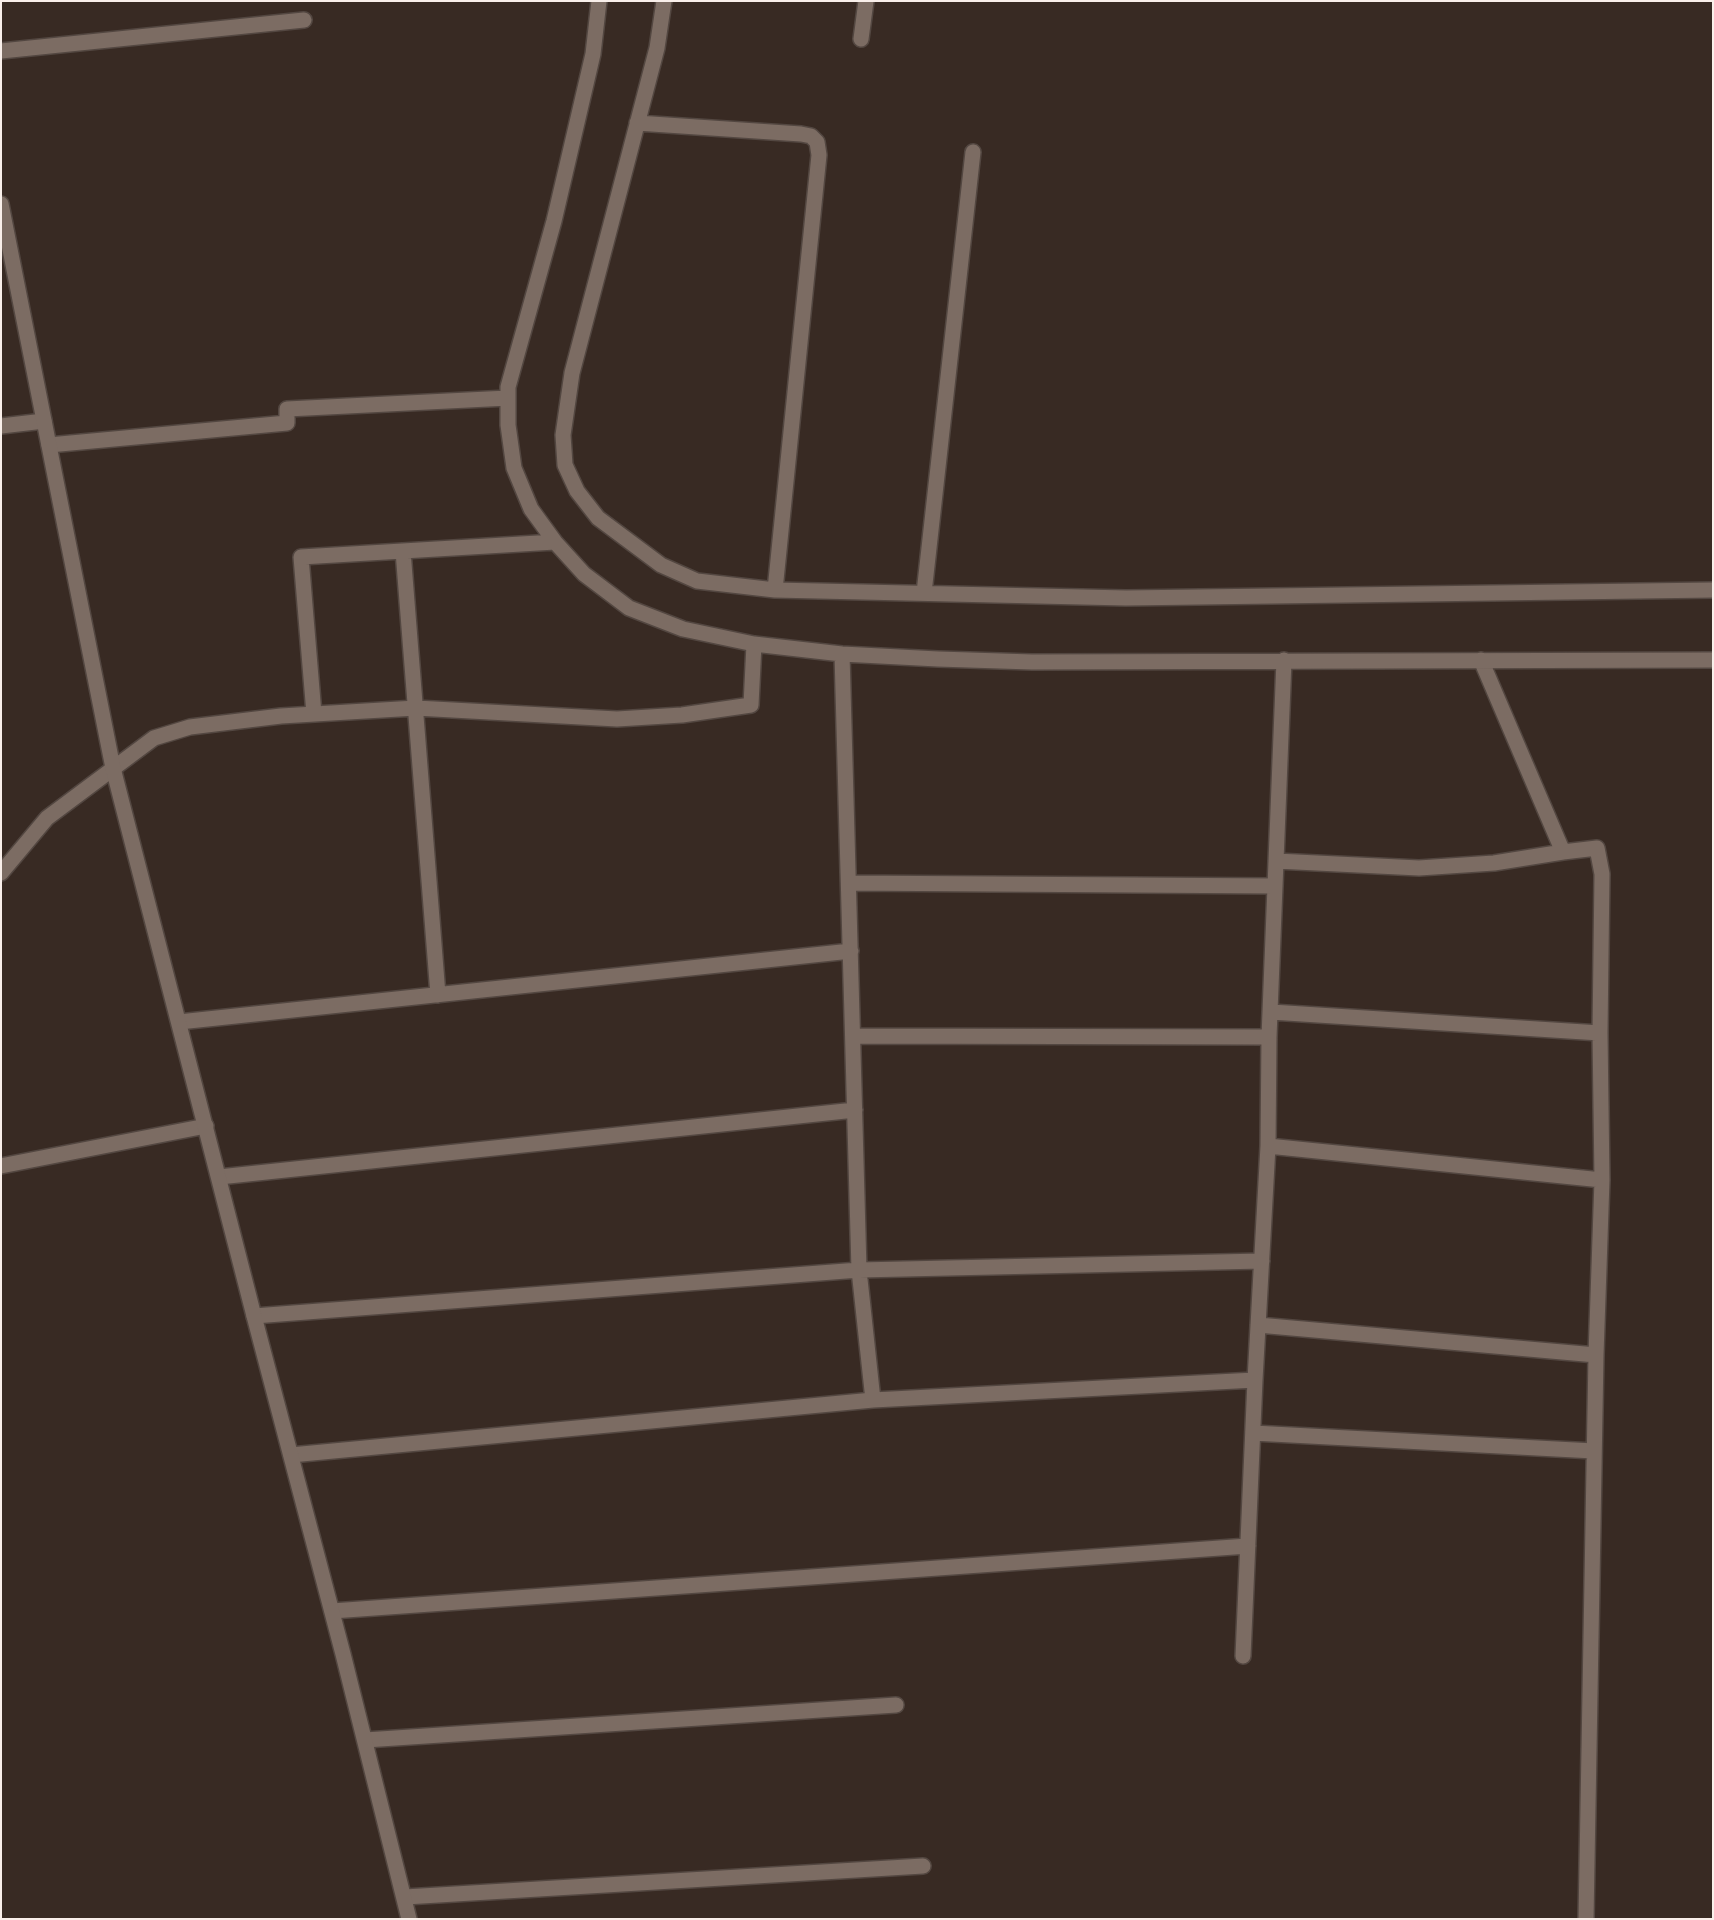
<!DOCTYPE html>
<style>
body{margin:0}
#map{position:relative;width:1714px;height:1920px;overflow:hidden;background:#382a23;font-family:Inter,sans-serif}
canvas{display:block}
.frame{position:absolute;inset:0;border:2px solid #f9efea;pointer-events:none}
</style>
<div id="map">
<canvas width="1714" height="1920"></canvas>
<div class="frame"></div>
</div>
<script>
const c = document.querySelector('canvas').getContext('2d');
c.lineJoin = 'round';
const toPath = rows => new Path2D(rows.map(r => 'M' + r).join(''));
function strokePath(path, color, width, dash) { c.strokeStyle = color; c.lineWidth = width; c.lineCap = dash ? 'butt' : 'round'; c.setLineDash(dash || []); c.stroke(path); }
const street = toPath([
 [599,1,593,54,554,221,508,387,508,425,514,468,531,509,555,542,584,574,629,608,683,629,754,644,842,654,938,659,1032,662,1713,660],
 [664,1,657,48,572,373,563,435,565,465,577,491,598,518,661,565,697,581,775,590,1126,598,1713,590],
 [861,39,866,1],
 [1,51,304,20],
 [637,123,801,134,811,136,817,142,819,155,775,590],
 [1,426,44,421],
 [49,445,287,423,287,409,508,398],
 [403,551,438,995],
 [924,593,973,152],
 [842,654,859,1270,873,1400],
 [314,714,301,557,555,542],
 [1276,861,1419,868,1494,863,1563,852],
 [1,873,47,818,154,738,190,727,281,716,416,708,617,719,682,715,751,705,754,644],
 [849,883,1275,886],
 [1271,1012,1600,1033],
 [179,1022,851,951],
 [853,1036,1269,1037],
 [1268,1146,1602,1180],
 [1,1166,206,1126],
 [219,1177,855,1110],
 [254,1316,859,1270,1262,1261],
 [1258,1325,1596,1355,1602,1180,1600,1033,1602,874,1597,848,1563,852,1481,660],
 [1253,1433,1594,1451],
 [291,1455,873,1400,1255,1380],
 [332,1611,1248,1546],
 [1243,1656,1255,1380,1268,1146,1269,1037,1284,660],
 [365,1740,896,1705],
 [405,1897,923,1866],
 [1586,1919,1596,1355]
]);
const secondary = toPath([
 [1,204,113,768,254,1316,343,1654,409,1919]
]);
strokePath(street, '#534741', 18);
strokePath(secondary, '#534741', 18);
strokePath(street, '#7c6c63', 15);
strokePath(secondary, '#7c6c63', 15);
</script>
